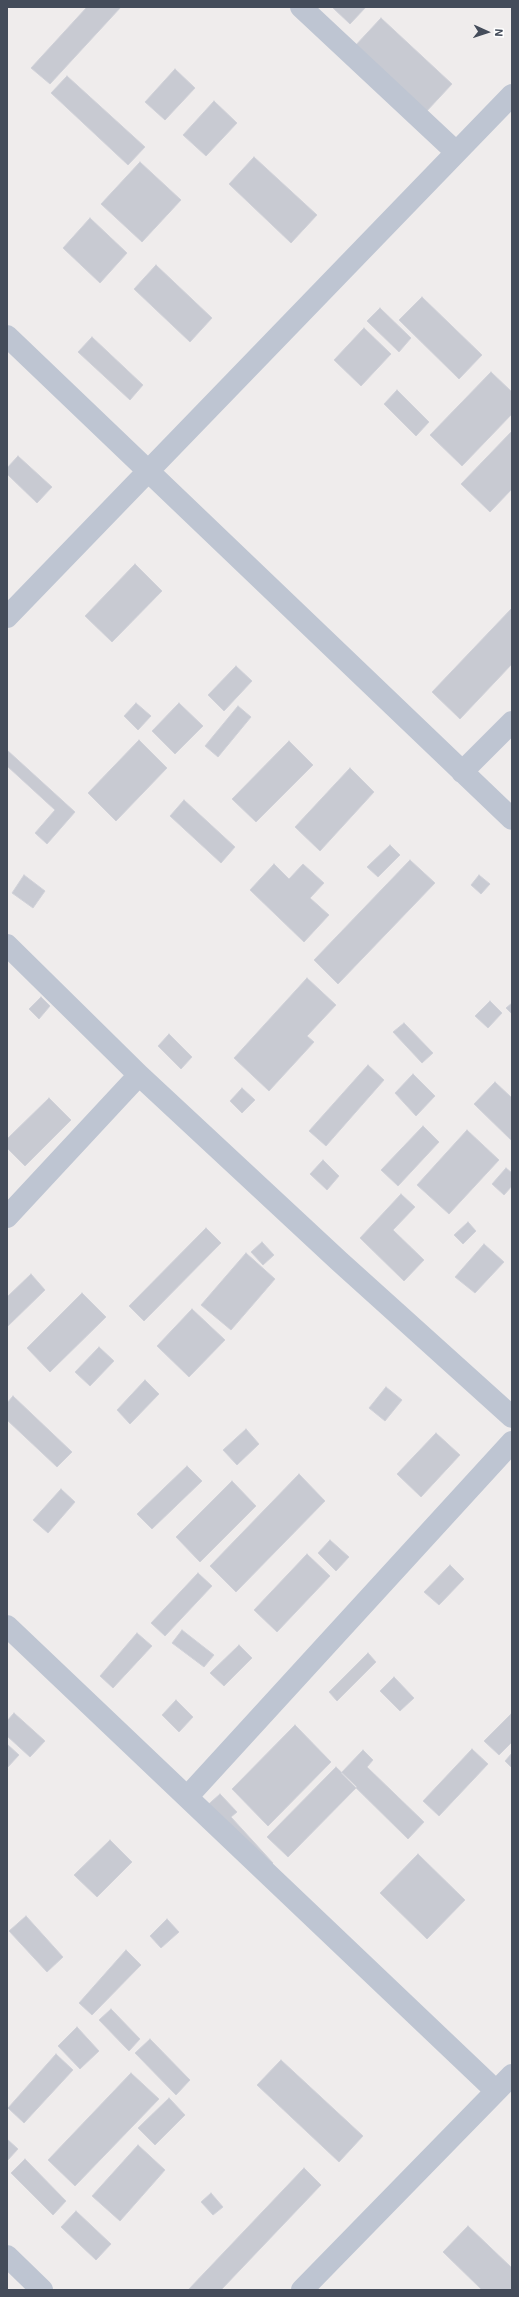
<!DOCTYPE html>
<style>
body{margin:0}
#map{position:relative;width:519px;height:2297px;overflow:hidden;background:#efecec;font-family:"Exo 2",sans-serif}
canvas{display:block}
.frame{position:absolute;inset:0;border:8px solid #444c5a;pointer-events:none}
.north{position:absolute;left:467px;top:12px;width:40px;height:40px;-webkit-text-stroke:3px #fff;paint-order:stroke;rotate:93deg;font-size:11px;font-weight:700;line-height:16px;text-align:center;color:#444c5a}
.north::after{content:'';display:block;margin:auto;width:14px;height:18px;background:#444c5a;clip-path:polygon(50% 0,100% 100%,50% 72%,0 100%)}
</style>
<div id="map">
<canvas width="519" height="2297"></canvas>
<div class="frame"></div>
<div class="north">N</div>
</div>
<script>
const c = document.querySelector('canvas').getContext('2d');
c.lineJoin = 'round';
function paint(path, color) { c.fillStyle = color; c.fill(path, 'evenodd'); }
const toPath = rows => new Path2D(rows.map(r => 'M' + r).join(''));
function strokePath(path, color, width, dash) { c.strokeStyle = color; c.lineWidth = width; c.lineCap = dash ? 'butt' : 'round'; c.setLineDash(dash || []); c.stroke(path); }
const building = toPath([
 [87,7,121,7,50,84,31,68,87,7],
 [332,7,366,7,350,24,332,7],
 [381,18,452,84,425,113,354,47,381,18],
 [175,69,195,88,165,120,145,102,175,69],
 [67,76,145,147,128,165,51,93,67,76],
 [214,101,237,123,206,156,183,135,214,101],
 [254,157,317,215,291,243,229,184,254,157],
 [140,162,181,200,142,242,101,204,140,162],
 [90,218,127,253,100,283,63,248,90,218],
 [156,265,212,318,190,342,134,289,156,265],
 [422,297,482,355,459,379,399,320,422,297],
 [380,308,411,338,399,352,367,321,380,308],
 [364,328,391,354,361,386,334,360,364,328],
 [92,337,143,385,130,400,78,352,92,337],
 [491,372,512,392,512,414,462,466,430,435,491,372],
 [397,390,429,422,416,436,384,404,397,390],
 [512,431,512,489,490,512,461,484,512,431],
 [18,456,52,487,37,503,7,474,7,468,18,456],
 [135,564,162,591,112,642,85,616,135,564],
 [512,608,512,664,460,719,432,692,512,608],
 [236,666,252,681,224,711,208,695,236,666],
 [136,703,151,716,138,730,124,716,136,703],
 [179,703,203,726,175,754,152,731,179,703],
 [238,706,251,717,218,757,205,746,238,706],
 [139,740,167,768,116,821,88,793,139,740],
 [289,741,313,765,256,822,232,799,289,741],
 [7,750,75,812,47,844,35,833,55,810,7,766,7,750],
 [350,768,374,792,320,851,295,827,350,768],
 [184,800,235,847,221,863,170,816,184,800],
 [390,845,400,855,378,877,367,867,390,845],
 [410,860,435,883,338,984,314,960,410,860],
 [274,864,289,879,303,864,324,883,310,898,329,915,304,942,250,890,274,864],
 [24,875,45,891,33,908,12,893,24,875],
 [479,875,490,884,481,894,471,885,479,875],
 [307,978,336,1005,307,1036,314,1042,269,1091,234,1058,307,978],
 [41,997,50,1006,39,1019,29,1009,41,997],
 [490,1001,502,1013,488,1028,475,1016,490,1001],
 [512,1003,512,1014,506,1008,512,1003],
 [404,1023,433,1053,422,1063,393,1032,404,1023],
 [169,1034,192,1057,181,1069,158,1046,169,1034],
 [368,1065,384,1080,326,1146,309,1131,368,1065],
 [413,1074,435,1096,416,1116,395,1093,413,1074],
 [495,1082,512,1098,512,1141,474,1104,495,1082],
 [242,1088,255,1100,242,1113,230,1101,242,1088],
 [49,1098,71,1120,25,1166,7,1148,7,1139,49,1098],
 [423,1126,439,1142,398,1186,381,1170,423,1126],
 [467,1130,499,1160,449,1214,417,1185,467,1130],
 [323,1160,339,1176,327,1190,310,1174,323,1160],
 [506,1168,512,1173,512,1186,504,1195,492,1184,506,1168],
 [401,1194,415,1207,393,1230,424,1260,404,1281,360,1238,401,1194],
 [468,1222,476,1231,463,1244,454,1235,468,1222],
 [206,1228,221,1243,144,1321,129,1306,206,1228],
 [262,1242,274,1255,263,1265,251,1252,262,1242],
 [484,1244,504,1262,475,1293,455,1277,484,1244],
 [246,1253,275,1279,231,1330,201,1305,246,1253],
 [31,1274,45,1290,7,1327,7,1297,31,1274],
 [82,1293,106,1317,50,1372,27,1348,82,1293],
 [192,1309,225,1340,189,1377,157,1346,192,1309],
 [99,1347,114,1361,90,1386,75,1372,99,1347],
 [145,1380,159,1394,130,1424,117,1410,145,1380],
 [386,1387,402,1400,385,1421,369,1408,386,1387],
 [13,1396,72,1452,57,1467,7,1420,7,1403,13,1396],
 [246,1429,259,1444,237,1465,223,1450,246,1429],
 [436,1433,460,1455,421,1497,397,1474,436,1433],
 [187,1466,202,1481,152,1529,137,1514,187,1466],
 [299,1474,325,1501,236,1592,210,1566,299,1474],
 [232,1481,256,1506,200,1562,176,1537,232,1481],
 [61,1489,75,1502,48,1533,33,1520,61,1489],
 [330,1540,349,1557,336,1571,318,1553,330,1540],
 [307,1554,330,1576,277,1632,254,1610,307,1554],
 [450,1565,464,1579,439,1605,424,1592,450,1565],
 [198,1573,212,1586,165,1636,151,1623,198,1573],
 [182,1630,214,1655,204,1667,172,1643,182,1630],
 [137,1633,152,1646,113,1688,100,1676,137,1633],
 [239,1645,252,1658,224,1686,210,1673,239,1645],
 [368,1653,376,1662,337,1701,329,1692,368,1653],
 [394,1677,414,1698,400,1711,380,1691,394,1677],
 [176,1700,193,1717,179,1732,162,1715,176,1700],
 [14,1713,45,1741,30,1757,7,1736,7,1721,14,1713],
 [511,1714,512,1742,499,1755,484,1741,511,1714],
 [295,1725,331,1762,268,1826,232,1789,295,1725],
 [7,1744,19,1755,7,1768,7,1744],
 [472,1749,488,1764,439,1816,423,1801,472,1749],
 [363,1750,373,1760,367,1767,424,1822,408,1839,341,1773,363,1750],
 [512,1753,512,1768,505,1761,512,1753],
 [336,1767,357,1787,288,1857,267,1837,336,1767],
 [220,1794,237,1812,231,1817,273,1863,261,1875,202,1810,220,1794],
 [110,1840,132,1862,97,1897,74,1875,110,1840],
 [418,1854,465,1900,427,1939,380,1893,418,1854],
 [26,1916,63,1957,47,1972,9,1931,26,1916],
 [167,1919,179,1932,161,1948,150,1936,167,1919],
 [126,1950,141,1965,92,2015,79,2003,126,1950],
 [111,2009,140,2039,129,2051,99,2020,111,2009],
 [77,2027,99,2051,80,2069,58,2046,77,2027],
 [150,2039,190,2080,176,2095,135,2053,150,2039],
 [56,2054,73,2070,24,2123,8,2108,56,2054],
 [281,2060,363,2136,339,2162,257,2085,281,2060],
 [131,2073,159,2099,75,2186,48,2160,131,2073],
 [169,2098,185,2115,155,2145,138,2128,169,2098],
 [7,2139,18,2149,7,2161,7,2139],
 [138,2145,165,2170,120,2221,92,2196,138,2145],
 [25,2159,66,2201,53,2215,11,2173,25,2159],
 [304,2168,321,2185,221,2290,188,2290,304,2168],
 [211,2193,223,2207,213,2215,201,2202,211,2193],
 [76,2211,111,2244,96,2260,61,2227,76,2211],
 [468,2226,512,2268,512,2290,482,2290,443,2252,468,2226]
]);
const minor = toPath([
 [301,7,456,152],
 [7,336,512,819],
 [7,617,512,95],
 [462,772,512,722],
 [7,945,139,1075,339,1261,512,1417],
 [7,1217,139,1075],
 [7,1626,496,2091],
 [188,1796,512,1442],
 [7,2256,42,2290],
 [302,2290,512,2075]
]);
paint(building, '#c8cad2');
strokePath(building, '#d0d1d8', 1);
strokePath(minor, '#bec5d2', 22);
</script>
